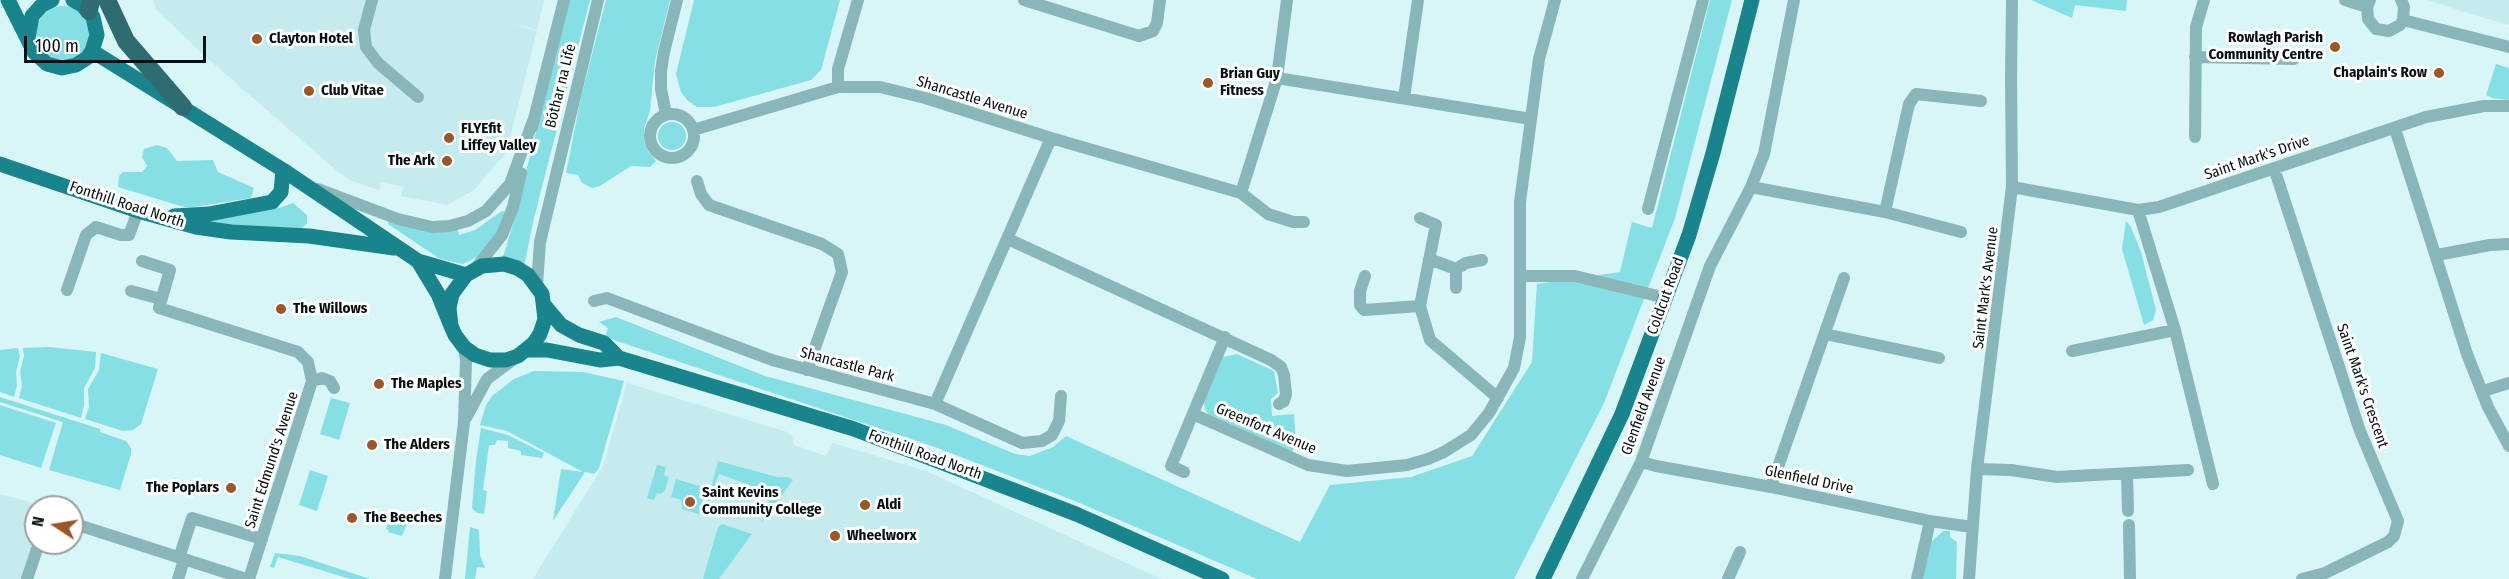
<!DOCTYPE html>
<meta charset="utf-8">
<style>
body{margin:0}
#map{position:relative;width:2509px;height:579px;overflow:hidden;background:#d8f5f7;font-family:"Fira Sans Condensed",sans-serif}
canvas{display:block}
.north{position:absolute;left:24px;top:495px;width:60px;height:60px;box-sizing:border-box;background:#fff;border:2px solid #9b9fa0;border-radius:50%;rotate:282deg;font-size:16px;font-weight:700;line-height:24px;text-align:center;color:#061011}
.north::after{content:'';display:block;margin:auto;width:21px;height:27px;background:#9b5629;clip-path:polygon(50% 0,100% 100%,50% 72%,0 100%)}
.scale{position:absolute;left:24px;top:36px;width:182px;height:27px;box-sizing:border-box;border:3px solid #061011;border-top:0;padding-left:8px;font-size:18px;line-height:21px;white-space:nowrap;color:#061011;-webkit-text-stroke:4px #fff;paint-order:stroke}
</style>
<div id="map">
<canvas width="2509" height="579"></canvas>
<div class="north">N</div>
<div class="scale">100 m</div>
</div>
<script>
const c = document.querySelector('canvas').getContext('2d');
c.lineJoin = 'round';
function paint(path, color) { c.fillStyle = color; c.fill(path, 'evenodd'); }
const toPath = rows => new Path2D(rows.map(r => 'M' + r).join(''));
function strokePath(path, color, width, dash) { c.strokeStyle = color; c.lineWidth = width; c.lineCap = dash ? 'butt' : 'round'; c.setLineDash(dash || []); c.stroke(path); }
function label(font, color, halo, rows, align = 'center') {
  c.font = font + ' "Fira Sans Condensed",sans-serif'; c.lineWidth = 6; c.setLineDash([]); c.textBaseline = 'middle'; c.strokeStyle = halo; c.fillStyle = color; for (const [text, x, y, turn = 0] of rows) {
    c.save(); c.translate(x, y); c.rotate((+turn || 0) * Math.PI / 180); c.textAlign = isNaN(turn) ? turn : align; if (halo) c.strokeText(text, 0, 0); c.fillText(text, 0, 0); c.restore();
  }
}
const built = toPath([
 [153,0,544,0,537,30,503,21,537,31,506,153,474,190,447,205,401,196,403,187,381,182,379,190,352,181,337,171,198,50,156,9],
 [2428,0,2509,0,2509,25,2474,15],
 [627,383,787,432,792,436,794,445,826,456,833,443,926,471,1161,579,533,579,603,466],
 [0,494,44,506,36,507,36,532,21,579,0,579]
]);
const green = toPath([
 [569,0,590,0,534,218,524,266,499,260,504,254,513,224],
 [606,0,670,0,655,61,650,111,644,128,644,142,648,151,656,161,650,167,631,166,600,186,592,188,582,183,578,175,566,173,581,97],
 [694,0,840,0,821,70,811,80,714,107,697,107,688,101,681,92,676,74],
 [1710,0,1732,0,1675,218,1604,403,1514,579,1257,579,1075,501,935,447,605,337,608,328,599,322,616,317,765,376,946,425,1015,454,1030,456,1053,447,1066,436,1300,542,1330,485,1411,477,1472,456,1532,362,1537,284,1620,272,1632,222,1652,228],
 [2031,0,2127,0,2126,11,2075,5,2072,18],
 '36 33a27 27 0 1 1 54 0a27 27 0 1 1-54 0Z',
 [2496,64,2509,68,2509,100,2492,98,2486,95],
 '658 136a14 14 0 1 1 28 0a14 14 0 1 1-28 0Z',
 [157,145,167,148,177,161,213,160,218,172,254,188,251,198,194,207,184,207,118,187,119,176,123,172,142,172,147,166,142,157,144,149],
 [293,203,307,215,307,223,302,228,246,229,197,220,276,205,279,208],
 [502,211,507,212,499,232,477,257,463,264,440,259,388,224,389,221,458,230,459,235,475,230],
 [2126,221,2131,227,2141,252,2156,310,2153,320,2144,325,2122,249],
 [50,347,96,352,95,368,84,388,84,405,81,418,19,398,22,386,20,372,24,356,23,348],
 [18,348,20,356,16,372,17,386,14,397,0,392,0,350],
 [101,353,158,369,141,424,133,430,123,431,85,419,89,407,88,389,99,370],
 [1237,354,1274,371,1278,393,1271,399,1272,416,1294,414,1296,445,1292,452,1208,414,1205,409,1204,401,1223,357],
 [534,371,583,372,624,381,599,468,594,474,585,472,553,521,561,469,583,472,507,431,480,425,486,405,492,396,514,379],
 [0,397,100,429,100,432,126,441,131,448,131,454,120,490,49,470,63,422,0,402],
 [331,398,350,403,339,440,320,434],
 [0,405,56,423,41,468,0,455],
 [481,428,508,435,544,453,542,458,521,455,521,451,508,448,508,441,497,440,495,445,489,445,483,490,487,491,484,514,477,513,472,508,476,460],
 [718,461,777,477,788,477,793,480,761,523,772,493,719,474,704,515],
 [657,465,666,467,664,475,669,477,665,490,660,494,657,493,654,500,647,498],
 [310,470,328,476,317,511,299,505],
 [676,479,706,488,699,514,682,509,681,500,671,497],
 [392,510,410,516,402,536,388,532,389,530,386,529],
 [722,524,752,534,719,579,703,579,718,527],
 [470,527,479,530,480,555,485,568,477,567,475,579,465,579],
 [1943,531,1950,531,1950,537,1957,542,1956,579,1923,579,1931,542],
 [275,553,300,556,370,579,350,579,278,557,274,568,270,567]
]);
const minor = toPath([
 [372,0,364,30,366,47,378,63,418,97],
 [1024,0,1139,36,1153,31,1157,23,1160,0],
 [2345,0,2367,7],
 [2370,0,2367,7,2368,19,2376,29,2389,31,2400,25,2403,20,2404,7,2401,0],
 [2403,20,2509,47],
 [2195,57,2294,59],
 [1277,78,1531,119],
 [838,87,838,69,858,0],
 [1404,98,1418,0],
 [666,114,661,89,661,71,664,52,677,0],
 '650 136a22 22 0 1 1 44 0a22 22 0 1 1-44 0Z',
 [532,127,564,0],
 [2395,129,2467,354,2488,407,2509,446],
 [693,130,838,87,880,87,925,98,1051,138,1241,193,1268,214,1293,222,1304,222],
 [2195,137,2196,27,2204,0],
 [2274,168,2360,431,2398,521,2394,536,2388,542,2325,573,2302,579],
 [697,181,701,194,709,205,822,244,838,254,842,272,807,370],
 [1751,187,1885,212,1961,232],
 [2012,187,2138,210,2159,207,2426,117,2484,106,2509,106],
 [318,189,398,219,432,227,449,226,468,221,486,211,510,184,533,121],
 [1241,193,1277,78,1287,0],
 [1648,209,1703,0],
 [2138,210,2175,330,2213,484],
 [1885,212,1909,104,1916,94,1981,101],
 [1420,218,1436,225,1420,306,1430,340,1498,398],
 [1008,239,1271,360,1281,367,1284,375,1286,394,1284,401,1279,404],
 [2437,255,2490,245,2509,244],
 [1429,259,1456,269],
 [142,261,170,270,159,308,298,352,308,362,312,381,249,579],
 [475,269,502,235,513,207,521,173],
 [1365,276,1360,291,1360,305,1364,310,1420,306],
 [1521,276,1575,276,1666,298],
 [537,285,540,242,598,0],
 [1456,288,1456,269,1466,263,1482,260],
 [67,290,86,235,96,227,121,235,129,235,138,211],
 [131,291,161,299],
 [594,301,607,298,772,360,935,404,1022,443,1042,441,1052,435,1059,421,1061,396],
 [1825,334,1939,358],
 [2072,351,2175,330],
 [312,381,322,378,330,381,334,388],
 [2483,391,2509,383],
 [935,404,1051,138],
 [1193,414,1308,465,1347,471,1407,465,1428,459,1444,452,1471,435,1489,413,1514,368,1520,337,1520,202,1539,59,1555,0],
 [466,418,487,379,514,359],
 [1641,462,1656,466,1771,487,1930,521,1972,527],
 [1977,469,2011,470,2057,477,2188,470],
 [1184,472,1171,466,1225,337],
 [2127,474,2128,511],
 [1771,487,1844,278],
 [72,523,246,579],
 [2129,525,2130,579],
 [179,558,192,518,262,539],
 [27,579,39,543],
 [178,579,184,560],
 [445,579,464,422,466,361,464,347],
 [1582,579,1641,462,1710,266,1751,187,1764,154,1794,0],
 [1728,579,1740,552],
 [1917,579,1930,521],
 [1969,579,1977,469,2012,187,2011,77,2012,0]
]);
const major = toPath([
 [8,0,34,52,47,64,62,68,76,65,87,58,92,51,97,35,93,17,82,5,73,0],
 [28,38,32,16,42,5,52,0],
 [92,51,283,170,418,261,466,275],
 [0,164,138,211,196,227,231,232,309,236,394,248],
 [174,216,209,214,272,202,281,192,283,170],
 [418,261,438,294,451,326,455,335,464,347,475,355,490,360,506,360,518,356,534,343,540,334,545,319,542,294,528,275,517,268,504,264,482,266,466,275,452,294,449,308,451,326],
 [545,306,561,325,579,335,604,343,619,358],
 [527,350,547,350,600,360,619,358,854,429,1076,514,1222,579],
 [1543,579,1622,414,1689,235,1713,153,1752,0]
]);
const highway = toPath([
 [107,0,126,41,183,107],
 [89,11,91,0]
]);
const markers = [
 [257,39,6,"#9b5629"],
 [2335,47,6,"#9b5629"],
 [2439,73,6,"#9b5629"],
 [1208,83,6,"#9b5629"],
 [309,91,6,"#9b5629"],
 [449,138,6,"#9b5629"],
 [447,161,6,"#9b5629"],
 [281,309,6,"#9b5629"],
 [379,384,6,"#9b5629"],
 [372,445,6,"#9b5629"],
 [231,488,6,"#9b5629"],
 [690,502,6,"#9b5629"],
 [865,505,6,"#9b5629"],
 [352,518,6,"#9b5629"],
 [835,536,6,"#9b5629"]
];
const poiNames = [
 ["Rowlagh Parish",2323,38,"right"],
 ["Community Centre",2323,55,"right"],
 ["Clayton Hotel",269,39],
 ["Chaplain's Row",2427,73,"right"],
 ["Brian Guy",1220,74],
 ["Fitness",1220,91],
 ["Club Vitae",321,91],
 ["FLYEfit",461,129],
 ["Liffey Valley",461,146],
 ["The Ark",435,161,"right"],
 ["The Willows",293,309],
 ["The Maples",391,384],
 ["The Alders",384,445],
 ["The Poplars",219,488,"right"],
 ["Saint Kevins",702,493],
 ["Community College",702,510],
 ["Aldi",877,505],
 ["The Beeches",364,518],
 ["Wheelworx",847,536]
];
const streetNames = [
 ["Bóthar na Life",561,86,-76],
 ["Shancastle Avenue",972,98,17],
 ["Saint Mark's Drive",2257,158,-19],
 ["Fonthill Road North",127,205,18],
 ["Saint Mark's Avenue",1986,288,-83],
 ["Coldcut Road",1666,296,-70],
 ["Shancastle Park",847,365,15],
 ["Saint Mark's Crescent",2362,386,71],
 ["Glenfield Avenue",1644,406,-70],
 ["Greenfort Avenue",1266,429,23],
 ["Fonthill Road North",925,455,20],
 ["Saint Edmund's Avenue",272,460,-72],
 ["Glenfield Drive",1809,480,12]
];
paint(built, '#c5ebee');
paint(green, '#86dfe5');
strokePath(minor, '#89b6b9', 12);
strokePath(major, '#19848b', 15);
strokePath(highway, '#2e6c71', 18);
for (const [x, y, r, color] of markers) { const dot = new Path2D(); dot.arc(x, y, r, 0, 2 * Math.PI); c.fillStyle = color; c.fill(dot); strokePath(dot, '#fff', 2); }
label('bold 15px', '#061011', '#fff', poiNames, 'left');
label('15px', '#061011', '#fff', streetNames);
</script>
